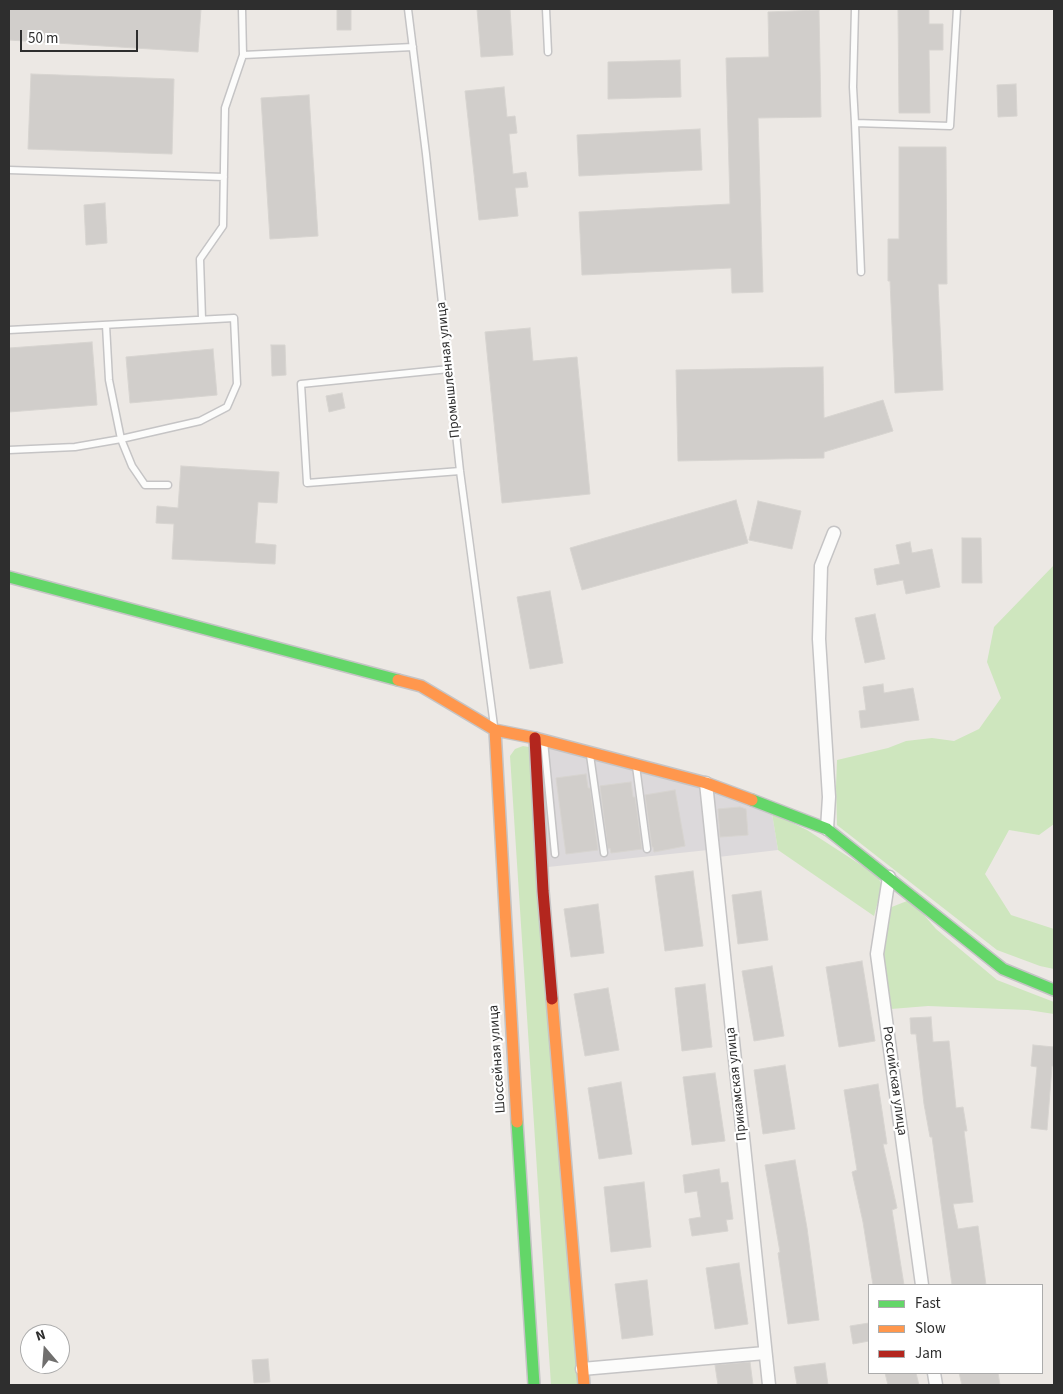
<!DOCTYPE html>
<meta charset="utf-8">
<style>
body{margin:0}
#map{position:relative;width:1063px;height:1394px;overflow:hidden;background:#ece8e4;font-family:"Source Sans 3",sans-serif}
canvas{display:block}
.frame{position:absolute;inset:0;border:10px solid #2e2e2e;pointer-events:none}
.legend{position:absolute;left:868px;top:1284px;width:175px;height:90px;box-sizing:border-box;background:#fff;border:1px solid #ababab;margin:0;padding:6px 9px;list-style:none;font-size:15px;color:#2e2e2e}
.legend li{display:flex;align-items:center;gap:10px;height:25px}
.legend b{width:25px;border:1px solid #ababab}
.north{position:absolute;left:20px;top:1324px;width:50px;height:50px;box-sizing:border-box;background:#fff;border:1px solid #ababab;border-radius:50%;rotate:342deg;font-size:14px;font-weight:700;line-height:20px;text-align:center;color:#2e2e2e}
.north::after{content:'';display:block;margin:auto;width:18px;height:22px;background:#706f6e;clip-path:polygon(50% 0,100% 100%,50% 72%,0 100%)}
.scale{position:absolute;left:20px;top:30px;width:118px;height:22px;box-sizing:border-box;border:2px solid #2e2e2e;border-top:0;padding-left:6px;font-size:15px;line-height:18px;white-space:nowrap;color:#2e2e2e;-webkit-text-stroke:4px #fff;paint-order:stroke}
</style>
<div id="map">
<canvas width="1063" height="1394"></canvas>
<div class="frame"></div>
<ul class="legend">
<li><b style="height:6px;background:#63d668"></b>Fast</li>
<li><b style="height:6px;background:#ff974d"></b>Slow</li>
<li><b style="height:6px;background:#b3261e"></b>Jam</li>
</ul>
<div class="north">N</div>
<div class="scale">50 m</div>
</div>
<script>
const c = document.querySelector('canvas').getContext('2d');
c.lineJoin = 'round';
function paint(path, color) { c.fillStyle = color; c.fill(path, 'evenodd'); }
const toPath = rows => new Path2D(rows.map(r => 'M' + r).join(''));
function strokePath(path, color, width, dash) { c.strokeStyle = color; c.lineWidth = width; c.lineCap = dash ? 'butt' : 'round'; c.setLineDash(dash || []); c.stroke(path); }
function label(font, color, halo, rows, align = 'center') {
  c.font = font + ' "Source Sans 3",sans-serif'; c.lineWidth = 4.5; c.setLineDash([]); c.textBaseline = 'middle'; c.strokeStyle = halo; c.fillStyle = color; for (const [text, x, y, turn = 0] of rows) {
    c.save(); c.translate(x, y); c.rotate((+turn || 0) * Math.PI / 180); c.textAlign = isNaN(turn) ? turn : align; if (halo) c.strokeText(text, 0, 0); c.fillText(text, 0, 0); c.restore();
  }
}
const industrial = toPath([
 [538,743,702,786,772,813,778,850,718,857,708,850,548,867]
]);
const green = toPath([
 [1054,565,1054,824,1039,835,1009,830,985,874,1011,915,1054,929,1054,969,1040,966,997,950,837,825,836,787,837,760,888,748,906,741,932,738,954,741,979,729,1001,698,987,662,994,627],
 [523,746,529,747,580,1385,551,1385,510,756,515,749],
 [772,813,807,830,878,876,882,887,874,916,778,850],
 [907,901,913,902,936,929,997,980,1054,1002,1054,1014,1028,1010,928,1006,891,1009,882,951,884,910]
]);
const building = toPath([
 [9,9,201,9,198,52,9,40,9,9],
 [337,9,351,9,351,30,337,30,337,9],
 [477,9,510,9,513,55,481,57,477,9],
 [898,9,929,9,929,24,943,24,943,50,929,50,930,113,899,113,898,9],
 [819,10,821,117,758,118,763,292,732,293,731,268,582,275,579,212,730,204,726,58,769,57,768,12,819,10],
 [680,60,681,97,608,99,608,62,680,60],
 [31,74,174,79,172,154,28,149,31,74],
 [1016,84,1017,116,998,117,997,85,1016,84],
 [504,87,507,117,515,116,517,133,509,134,513,174,526,172,528,187,515,188,518,216,479,220,465,91,504,87],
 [309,95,318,236,270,239,261,98,309,95],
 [700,129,702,170,579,176,577,135,700,129],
 [899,147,946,147,947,284,938,284,943,390,895,393,890,281,888,281,888,239,899,239,899,147],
 [105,203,107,243,86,245,84,205,105,203],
 [530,328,533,361,577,357,590,494,502,503,485,332,530,328],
 [92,342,97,405,9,412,9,348,92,342],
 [271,345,285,345,286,375,272,376,271,345],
 [213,349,217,395,130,403,126,357,213,349],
 [823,367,824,418,883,400,893,431,824,452,824,458,678,461,676,370,823,367],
 [342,393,345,408,329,412,326,396,342,393],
 [181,466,279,472,277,503,258,502,255,543,276,545,275,564,172,559,174,524,156,523,157,506,178,508,181,466],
 [736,500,748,543,582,590,570,548,736,500],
 [758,501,801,511,792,549,749,540,758,501],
 [962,538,981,538,982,583,962,583,962,538],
 [910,542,912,553,932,549,940,587,906,594,903,580,877,585,874,569,900,564,896,545,910,542],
 [550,591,563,663,530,669,517,597,550,591],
 [875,614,885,659,865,663,855,618,875,614],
 [883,684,884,693,913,688,919,720,861,728,859,711,866,710,863,687,883,684],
 [586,774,588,788,590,788,598,850,566,854,556,778,586,774],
 [631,782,633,797,635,797,642,849,611,853,610,848,608,849,600,786,631,782],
 [675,790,685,846,654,852,653,847,652,847,645,795,675,790],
 [740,807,746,809,748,835,720,837,718,809,740,807],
 [693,871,703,946,665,951,655,876,693,871],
 [761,891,768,940,738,944,732,895,761,891],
 [598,904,604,953,571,957,564,909,598,904],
 [862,961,875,1041,839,1047,826,967,862,961],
 [772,966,784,1036,754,1041,742,971,772,966],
 [705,984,712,1047,682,1051,675,988,705,984],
 [608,988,619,1050,585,1056,574,994,608,988],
 [931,1017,933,1042,949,1041,956,1108,963,1107,967,1131,964,1131,973,1202,953,1204,958,1229,978,1226,986,1285,952,1285,932,1137,930,1137,924,1104,916,1034,911,1034,910,1018,931,1017],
 [1033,1045,1054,1047,1054,1066,1052,1066,1047,1130,1031,1128,1037,1067,1031,1066,1033,1045],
 [785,1065,795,1129,763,1134,754,1070,785,1065],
 [715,1073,725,1141,692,1145,683,1077,715,1073],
 [621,1082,632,1154,599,1159,588,1088,621,1082],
 [878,1084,887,1144,883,1144,897,1208,892,1210,904,1285,873,1285,863,1222,852,1172,857,1170,844,1090,878,1084],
 [795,1160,807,1228,819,1320,788,1324,778,1253,780,1252,765,1165,795,1160],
 [719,1169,721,1183,728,1182,733,1219,726,1220,728,1231,692,1236,689,1219,701,1217,697,1191,685,1193,683,1175,719,1169],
 [644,1182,651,1247,611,1252,604,1187,644,1182],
 [739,1263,748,1324,715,1329,706,1268,739,1263],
 [647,1280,653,1335,622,1339,615,1284,647,1280],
 [869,1323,869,1341,853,1344,850,1326,869,1323],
 [268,1359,270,1382,254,1383,252,1360,268,1359],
 [750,1362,753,1385,718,1385,715,1365,750,1362],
 [825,1363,828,1385,797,1385,794,1367,825,1363],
 [885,1373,916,1373,919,1385,888,1385,885,1373],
 [959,1373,998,1373,1000,1385,962,1385,959,1373]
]);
const lane = toPath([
 [242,9,243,55,413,47],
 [408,9,426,154,460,471,494,726],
 [546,9,548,52],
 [855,9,853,87,855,123,950,126,957,9],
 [855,123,861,272],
 [9,170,224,177],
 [202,319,200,259,223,226,225,108,243,55],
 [106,325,109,380,121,439,132,466,145,485,168,485],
 [9,330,234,318,237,384,227,407,200,421,121,439,75,447,9,450],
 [449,369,301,384,307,483,460,471],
 [544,741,555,854],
 [590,755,604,853],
 [636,766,647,849]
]);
const street = toPath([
 [706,783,769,1385],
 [827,829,829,797,819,639,821,566,834,533],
 [889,877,877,954,922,1285],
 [582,1369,765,1353],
 [934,1373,936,1385]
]);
const fast = toPath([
 [9,577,398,680],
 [752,800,827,829,1003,969,1054,990],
 [517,1122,534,1385]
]);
const slow = toPath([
 [398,680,421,686,495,730,535,738,706,783,752,800],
 [495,730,517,1122],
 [552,999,584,1385]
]);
const jam = toPath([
 [535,738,543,891,552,999]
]);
const streetNames = [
 ["Промышленная улица",449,370,-96],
 ["Шоссейная улица",498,1059,-94],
 ["Российская улица",894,1081,82],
 ["Прикамская улица",737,1084,-96]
];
paint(industrial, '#dcd9db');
paint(green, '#cee6be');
paint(building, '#d1cecb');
strokePath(building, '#d7d4d0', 1);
strokePath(lane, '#c5c4c5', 9);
strokePath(street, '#c5c4c5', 15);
strokePath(fast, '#c5c4c5', 14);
strokePath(slow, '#c5c4c5', 14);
strokePath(jam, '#c5c4c5', 14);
strokePath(lane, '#fcfcfb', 6);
strokePath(street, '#fcfcfb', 12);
strokePath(fast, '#63d668', 11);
strokePath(slow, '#ff974d', 11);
strokePath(jam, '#b3261e', 11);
label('14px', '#2e2e2e', '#fff', streetNames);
</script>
